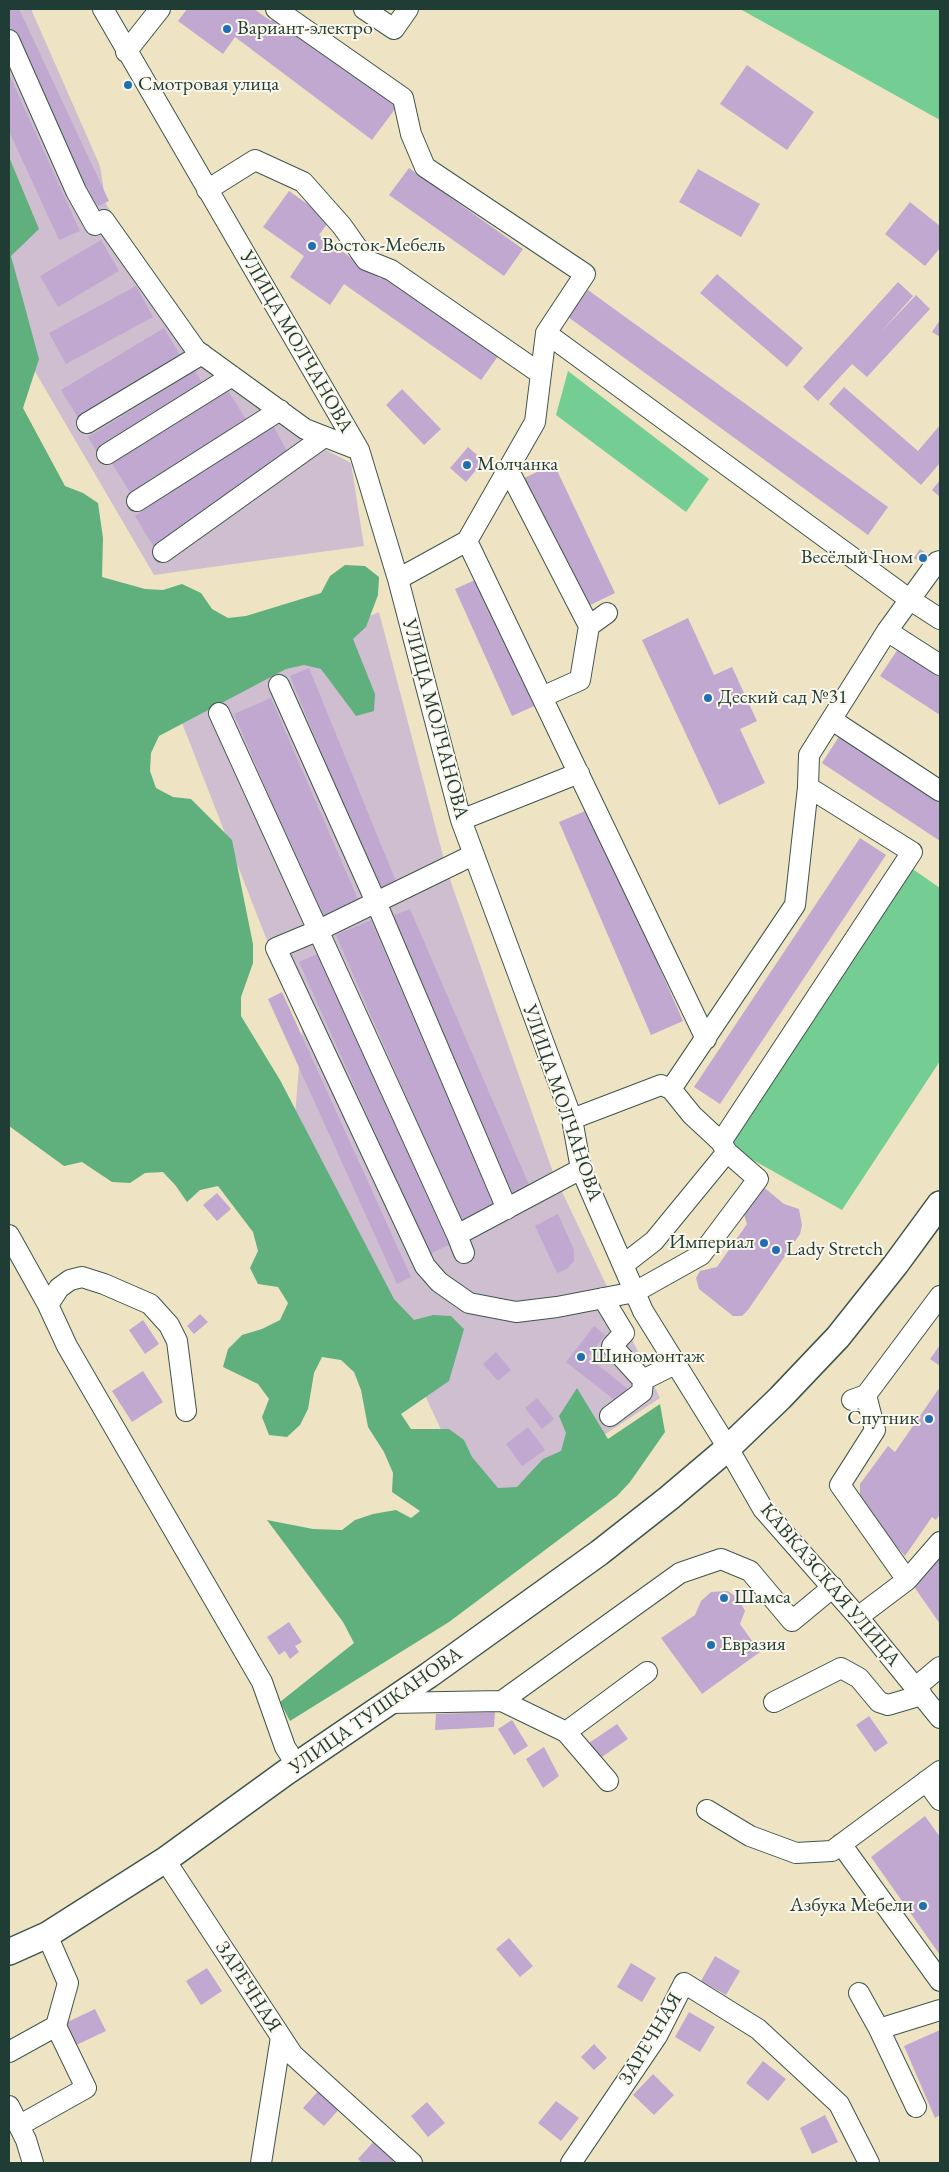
<!DOCTYPE html>
<meta charset="utf-8">
<style>
body{margin:0}
#map{position:relative;width:949px;height:2172px;overflow:hidden;background:#eee4c4;font-family:"EB Garamond",serif}
canvas{display:block}
.frame{position:absolute;inset:0;border:10px solid #1f3d34;pointer-events:none}
</style>
<div id="map">
<canvas width="949" height="2172"></canvas>
<div class="frame"></div>
</div>
<script>
const c = document.querySelector('canvas').getContext('2d');
c.lineJoin = 'round';
function paint(path, color) { c.fillStyle = color; c.fill(path, 'evenodd'); }
const toPath = rows => new Path2D(rows.map(r => 'M' + r).join(''));
function strokePath(path, color, width, dash) { c.strokeStyle = color; c.lineWidth = width; c.lineCap = dash ? 'butt' : 'round'; c.setLineDash(dash || []); c.stroke(path); }
function label(font, color, halo, rows, align = 'center') {
  c.font = font + ' "EB Garamond",serif'; c.lineWidth = 4; c.setLineDash([]); c.textBaseline = 'middle'; c.strokeStyle = halo; c.fillStyle = color; for (const [text, x, y, turn = 0] of rows) {
    c.save(); c.translate(x, y); c.rotate((+turn || 0) * Math.PI / 180); c.textAlign = isNaN(turn) ? turn : align; if (halo) c.strokeText(text, 0, 0); c.fillText(text, 0, 0); c.restore();
  }
}
const industrial = toPath([
 [9,9,31,9,100,166,106,204,220,376,286,429,351,463,364,546,154,575,9,327],
 [379,612,447,871,554,1175,660,1398,481,1516,295,1115,302,1030,173,700]
]);
const green = toPath([
 [740,9,940,9,940,120],
 [568,371,709,479,686,512,556,415],
 [904,863,940,888,940,1061,842,1210,721,1142]
]);
const forest = toPath([
 [9,157,39,229,11,256,39,359,23,408,65,486,83,493,98,503,103,538,102,577,145,589,163,590,182,584,201,593,212,609,228,618,246,616,321,593,330,576,345,565,365,566,379,577,378,595,366,627,353,639,375,694,374,711,356,716,321,669,304,665,286,669,159,736,151,753,150,771,156,788,173,797,191,799,232,840,253,944,253,963,241,997,241,1016,280,1080,394,1299,414,1320,433,1315,451,1316,464,1329,449,1381,401,1414,411,1429,449,1429,464,1440,472,1457,498,1488,517,1487,543,1459,561,1451,566,1433,559,1416,577,1388,608,1439,660,1404,665,1432,630,1482,617,1496,449,1622,290,1721,280,1702,354,1643,343,1622,267,1520,313,1529,342,1530,355,1520,373,1514,396,1510,411,1518,420,1511,392,1492,393,1473,384,1452,368,1427,361,1390,354,1372,341,1360,322,1357,314,1373,308,1409,300,1425,287,1437,269,1435,262,1417,269,1399,258,1384,223,1367,228,1349,242,1335,262,1329,280,1320,288,1303,278,1287,258,1284,250,1268,258,1251,253,1232,218,1186,200,1190,187,1202,176,1186,163,1172,145,1173,130,1183,112,1182,82,1162,64,1166,9,1126]
]);
const building = toPath([
 [9,9,19,9,109,201,94,208,9,25],
 [187,9,254,9,271,21,275,14,398,105,372,140,235,37,223,54,178,21],
 [747,65,814,112,787,150,720,104],
 [9,74,80,231,59,240,9,131],
 [409,168,523,249,504,276,389,195],
 [698,169,760,204,741,237,679,202],
 [289,191,330,220,319,235,381,279,385,274,499,355,481,380,344,284,330,305,290,277,304,256,263,227],
 [910,202,940,226,940,248,925,266,885,234],
 [101,240,119,271,58,307,40,276],
 [717,274,803,348,787,367,700,293],
 [898,282,913,296,881,332,916,295,930,309,867,377,852,364,818,401,803,387],
 [136,286,153,317,66,364,49,333],
 [588,290,888,507,868,535,568,317],
 [940,320,940,337,932,332],
 [164,328,181,357,79,419,61,390],
 [195,371,204,386,97,452,88,437],
 [844,387,918,451,940,425,940,463,921,485,829,404],
 [227,389,247,421,131,494,111,462],
 [402,389,441,429,424,445,386,405],
 [271,422,287,451,155,549,135,516],
 [468,447,484,461,466,482,450,468],
 [554,464,615,593,582,609,520,480],
 [940,480,940,497,932,490],
 [920,549,932,557,926,565,914,558],
 [484,576,541,703,512,716,455,589],
 [688,618,714,675,732,667,757,721,740,729,765,783,719,805,642,640],
 [898,649,940,677,940,715,880,676],
 [309,668,399,889,380,897,290,676],
 [271,698,360,904,322,920,234,714],
 [840,735,940,801,940,841,822,763],
 [590,809,683,1021,651,1035,559,822],
 [860,838,886,855,720,1104,694,1087],
 [410,909,532,1192,514,1200,392,916],
 [371,920,495,1208,461,1223,336,935],
 [319,953,449,1245,429,1254,299,962],
 [282,992,411,1277,397,1284,268,999],
 [761,1185,784,1204,799,1209,802,1225,800,1234,748,1310,742,1316,733,1316,699,1289,696,1278,700,1271,717,1267,747,1224,743,1211],
 [217,1193,231,1209,217,1221,203,1205],
 [558,1214,574,1250,574,1261,567,1269,557,1273,535,1226],
 [200,1314,208,1322,194,1334,187,1326],
 [143,1320,159,1344,145,1354,129,1330],
 [594,1326,605,1335,588,1357,628,1389,617,1402,566,1362],
 [940,1345,940,1366,930,1359],
 [496,1352,511,1370,498,1381,483,1364],
 [143,1371,163,1402,132,1422,112,1391],
 [940,1387,940,1514,936,1520,932,1517,905,1556,864,1509,860,1498,860,1484,888,1446,895,1452],
 [537,1398,554,1419,542,1429,525,1408],
 [528,1427,545,1450,522,1466,506,1444],
 [940,1552,940,1624,915,1588],
 [728,1591,739,1599,745,1611,740,1624,760,1652,702,1694,661,1638,695,1615,701,1601,711,1592],
 [289,1622,302,1642,295,1646,299,1652,290,1659,285,1651,279,1655,267,1637],
 [495,1712,494,1727,435,1730,436,1714],
 [869,1716,888,1743,875,1752,856,1725],
 [512,1720,528,1746,514,1755,498,1729],
 [617,1724,628,1739,599,1759,589,1743],
 [544,1747,559,1776,543,1788,526,1759],
 [925,1816,940,1837,940,1955,871,1857],
 [509,1938,533,1966,520,1977,496,1949],
 [715,1956,740,1971,726,1995,701,1981],
 [631,1963,656,1978,642,2002,617,1987],
 [207,1968,222,1991,201,2005,186,1981],
 [95,2009,106,2031,70,2048,59,2026],
 [689,2012,715,2027,700,2052,675,2037],
 [940,2030,940,2115,935,2118,904,2046],
 [594,2044,607,2058,594,2070,581,2057],
 [763,2061,786,2079,768,2101,746,2083],
 [653,2074,674,2095,654,2115,633,2095],
 [320,2089,341,2107,324,2126,303,2108],
 [556,2101,579,2118,561,2141,538,2123],
 [427,2102,445,2123,428,2137,411,2116],
 [825,2115,838,2142,812,2154,800,2128],
 [375,2140,395,2159,392,2163,362,2163,358,2159]
]);
const minor = toPath([
 [103,9,359,450,398,579,461,820,572,1119,581,1169,643,1311,728,1448,763,1509,858,1617,940,1718],
 [276,9,403,98,411,134,425,167,585,274,546,333,535,422,467,541,398,579],
 [364,9,394,29,408,9],
 [9,40,76,191,95,225,104,220,196,350,305,429,359,450],
 [126,52,160,9],
 [207,190,255,160,303,182,342,226,366,260,391,270,541,374],
 [546,333,909,599,940,619],
 [87,423,202,354],
 [107,454,232,376],
 [508,469,589,626],
 [137,501,280,410],
 [467,541,706,1039],
 [163,552,324,437],
 [887,631,940,665],
 [279,685,376,902,507,1209],
 [542,697,580,680,589,626,607,613],
 [219,713,457,1235],
 [832,720,940,791],
 [461,820,579,773],
 [473,855,319,930,276,948,425,1266,439,1282,469,1303,516,1312,557,1307,635,1292,701,1255,758,1179,727,1152,721,1142],
 [671,1089,692,1115,721,1142,912,852,808,787],
 [572,1119,661,1085,671,1089,795,905,808,787,809,755,887,631,937,562,940,561],
 [9,1235,48,1305],
 [464,1253,457,1235,581,1169],
 [623,1265,654,1241,727,1152],
 [603,1298,624,1333,612,1346,643,1380,675,1364],
 [866,1395,875,1430,840,1485,907,1580],
 [852,1400,866,1395,940,1296],
 [186,1411,177,1341,169,1325,150,1304,104,1284,82,1277,70,1280,59,1288,48,1305,67,1346,262,1682,285,1747,297,1766],
 [610,1416,642,1392,643,1380],
 [858,1617,907,1580,940,1542],
 [916,1687,940,1667],
 [502,1701,566,1732,608,1781],
 [774,1702,841,1668,859,1678,879,1702,888,1705,922,1695],
 [390,1703,502,1701,680,1573,721,1559,750,1571,792,1621,833,1587],
 [566,1732,647,1672],
 [926,1781,940,1800],
 [707,1810,750,1836,796,1853,832,1851,940,1771],
 [841,1844,940,1981],
 [165,1860,293,2055,412,2163],
 [859,1993,879,2029,916,2107],
 [879,2029,940,2010],
 [9,2052,56,2026],
 [9,2106,26,2140,33,2163],
 [20,2125,86,2088,56,2026,68,1983,47,1935],
 [261,2163,281,2037],
 [571,2163,657,2036,684,1983,758,2029,839,2104,869,2163]
]);
const major = toPath([
 [9,1952,47,1935,165,1860,285,1773,429,1675,599,1553,669,1498,728,1448,780,1398,838,1337,896,1264,940,1204]
]);
const markers = [
 [227,29,5,"#1f6fb2"],
 [128,85,5,"#1f6fb2"],
 [312,246,5,"#1f6fb2"],
 [467,465,5,"#1f6fb2"],
 [923,558,5,"#1f6fb2"],
 [708,698,5,"#1f6fb2"],
 [764,1243,5,"#1f6fb2"],
 [776,1250,5,"#1f6fb2"],
 [581,1357,5,"#1f6fb2"],
 [929,1419,5,"#1f6fb2"],
 [724,1598,5,"#1f6fb2"],
 [711,1645,5,"#1f6fb2"],
 [923,1906,5,"#1f6fb2"]
];
const poiNames = [
 ["Вариант-электро",237,29],
 ["Смотровая улица",138,85],
 ["Восток-Мебель",322,246],
 ["Молчанка",477,465],
 ["Весёлый Гном",913,558,"right"],
 ["Деский сад №31",718,698],
 ["Империал",754,1243,"right"],
 ["Lady Stretch",786,1250],
 ["Шиномонтаж",591,1357],
 ["Спутник",919,1419,"right"],
 ["Шамса",734,1598],
 ["Евразия",721,1645],
 ["Азбука Мебели",913,1906,"right"]
];
const streetNames = [
 ["УЛИЦА МОЛЧАНОВА",296,342,60],
 ["УЛИЦА МОЛЧАНОВА",435,719,75],
 ["УЛИЦА МОЛЧАНОВА",562,1103,71],
 ["КАВКАЗСКАЯ УЛИЦА",830,1585,50],
 ["УЛИЦА ТУШКАНОВА",376,1711,-35],
 ["ЗАРЕЧНАЯ",248,1987,57],
 ["ЗАРЕЧНАЯ",651,2039,-59]
];
paint(industrial, '#cebed0');
paint(green, '#74cd93');
paint(forest, '#5fb07d');
paint(building, '#c1a8d0');
strokePath(minor, '#3e564a', 22);
strokePath(major, '#3e564a', 28);
strokePath(minor, '#fff', 20);
strokePath(major, '#fff', 25);
for (const [x, y, r, color] of markers) { const dot = new Path2D(); dot.arc(x, y, r, 0, 2 * Math.PI); c.fillStyle = color; c.fill(dot); strokePath(dot, '#fbf7ec', 2); }
label('20px', '#1f3d34', '#fbf7ec', poiNames, 'left');
label('20px', '#1f3d34', '#fbf7ec', streetNames);
</script>
